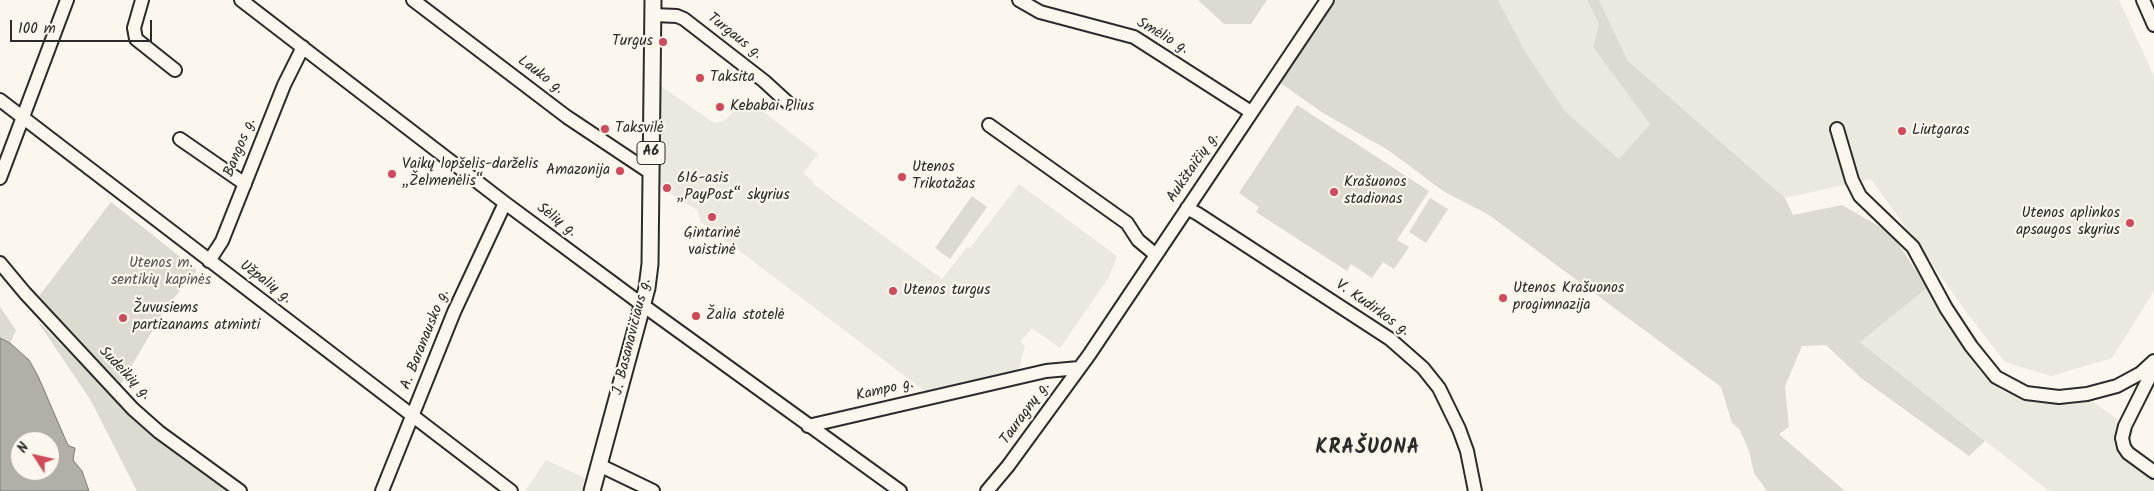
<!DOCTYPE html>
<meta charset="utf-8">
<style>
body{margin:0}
#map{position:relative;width:2154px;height:491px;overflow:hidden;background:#fbf7ec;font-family:Kalam,sans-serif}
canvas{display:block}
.north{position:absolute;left:10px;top:431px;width:50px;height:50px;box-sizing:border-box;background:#fbf7ec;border:1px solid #a8a59f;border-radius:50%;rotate:305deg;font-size:14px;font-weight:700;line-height:20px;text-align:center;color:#2b2b2b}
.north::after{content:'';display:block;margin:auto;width:18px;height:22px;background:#d1495b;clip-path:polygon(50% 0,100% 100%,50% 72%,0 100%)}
.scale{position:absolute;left:10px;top:20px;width:142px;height:22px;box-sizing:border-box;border:2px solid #2b2b2b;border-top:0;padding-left:6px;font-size:15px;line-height:18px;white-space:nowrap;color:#2b2b2b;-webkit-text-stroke:4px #fbf7ec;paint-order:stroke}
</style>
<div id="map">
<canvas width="2154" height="491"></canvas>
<div class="north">N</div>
<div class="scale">100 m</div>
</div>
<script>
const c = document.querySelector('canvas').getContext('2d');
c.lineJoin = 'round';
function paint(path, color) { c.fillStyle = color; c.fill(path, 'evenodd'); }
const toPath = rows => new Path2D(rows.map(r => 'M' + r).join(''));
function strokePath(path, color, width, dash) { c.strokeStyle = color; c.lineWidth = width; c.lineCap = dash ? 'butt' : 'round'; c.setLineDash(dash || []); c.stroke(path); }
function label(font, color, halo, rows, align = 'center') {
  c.font = font + ' Kalam,sans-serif'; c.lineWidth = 4.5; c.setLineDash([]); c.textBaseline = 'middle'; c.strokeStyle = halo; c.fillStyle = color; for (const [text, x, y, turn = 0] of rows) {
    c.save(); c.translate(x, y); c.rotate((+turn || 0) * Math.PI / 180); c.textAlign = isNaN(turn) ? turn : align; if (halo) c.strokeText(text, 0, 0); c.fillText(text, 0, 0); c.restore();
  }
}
const built = toPath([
 [1498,0,1587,0,1599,24,1594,47,1650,124,1619,159,1565,111,1526,53],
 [1599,0,2119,0,2154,76,2154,291,2112,358,2051,376,2005,362,1970,317,1871,179,1785,198,1628,61],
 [658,84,714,123,724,121,747,99,818,154,803,173,814,182,813,184,942,279,967,247,970,248,1019,184,1117,256,1109,277,1060,348,1032,328,1020,342,1025,346,1018,373,930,395,701,222,697,210,659,187],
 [1927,288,1981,373,2004,392,2068,405,2092,401,2134,431,2128,443,2141,457,2154,481,2154,491,2049,491,1860,342],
 [546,460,585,478,581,491,525,491]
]);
const green = toPath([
 [1198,0,1267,0,1251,24,1224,24],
 [1334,0,1498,0,1526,53,1565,111,1619,159,1650,124,1593,47,1599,24,1587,0,1599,0,1628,61,1785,198,1793,215,1842,205,1892,234,1927,288,1860,342,1985,441,1969,456,1861,378,1826,345,1802,346,1785,386,1789,427,1779,434,1845,491,1767,491,1754,473,1749,451,1740,430,1732,423,1721,387,1489,215,1443,191,1388,150,1323,113,1279,82],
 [1297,105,1429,191,1397,240,1409,247,1394,269,1383,262,1372,278,1351,264,1347,271,1256,212,1259,207,1239,193],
 [972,196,987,207,950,259,935,248],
 [1430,198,1448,209,1426,243,1409,232],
 [111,202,197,270,165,309,121,384,39,296],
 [0,307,16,330,10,343,0,338],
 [36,319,132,416,229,491,137,491,90,399]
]);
const water = toPath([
 [0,338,10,343,29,360,38,376,67,443,69,446,75,448,73,460,82,471,89,491,0,491,0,338],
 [20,441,50,441,50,471,20,471,20,441]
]);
const minor = toPath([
 [142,0,134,28,136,39,175,70],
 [241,0,505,203,644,306,900,491],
 [413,0,567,117,651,173],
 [1019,0,1040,12,1134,37,1251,112],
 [2143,0,2154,25],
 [653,15,677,16,684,19,764,81,788,103],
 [0,100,511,491],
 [989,125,1127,223,1138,240,1156,255],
 [1837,129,1852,180,1860,196,1913,247,1946,308,1971,346,1996,377,2026,393,2059,397,2087,394,2117,386,2141,373,2154,361],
 [180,139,245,184],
 [0,178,67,0],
 [1187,208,1198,214,1390,339,1423,368,1439,388,1459,429,1467,451,1475,491],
 [209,261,222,241,284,85,303,47],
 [0,263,25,293,133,409,159,432,240,491],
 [2154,368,2125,426,2122,438,2124,447,2128,453,2154,472],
 [808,426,1046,371,1079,368],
 [599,465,653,491],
 [382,491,454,312,505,203],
 [987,491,1008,466,1089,355,1327,0]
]);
const major = toPath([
 [592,491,647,288,650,264,653,0]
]);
const markers = [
 [663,42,5,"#d1495b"],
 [700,78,5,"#d1495b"],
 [720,107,5,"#d1495b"],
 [605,129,5,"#d1495b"],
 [1902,131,5,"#d1495b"],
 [620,171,5,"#d1495b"],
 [392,174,5,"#d1495b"],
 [902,177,5,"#d1495b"],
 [667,188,5,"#d1495b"],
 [1334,192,5,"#d1495b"],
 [712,217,5,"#d1495b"],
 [2130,223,5,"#d1495b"],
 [893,291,5,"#d1495b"],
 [1503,298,5,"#d1495b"],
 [696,316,5,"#d1495b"],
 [123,318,5,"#d1495b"]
];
const shields = [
 [651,153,28]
];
const shieldNames = [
 ["A6",651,153]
];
const streetNames = [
 ["Turgaus g.",734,37,38],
 ["Smėlio g.",1162,37,30],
 ["Lauko g.",540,76,37],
 ["Bangos g.",241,148,-68],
 ["Aukštaičių g.",1194,168,-56],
 ["Sėlių g.",556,221,37],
 ["Užpalių g.",265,283,37],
 ["V. Kudirkos g.",1372,309,35],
 ["J. Basanavičiaus g.",633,337,-76],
 ["A. Baranausko g.",426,340,-68],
 ["Sudeikių g.",124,374,46],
 ["Kampo g.",885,391,-13],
 ["Tauragnų g.",1026,414,-54]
];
const poiNames = [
 ["Turgus",653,42,"right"],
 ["Taksita",710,78],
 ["Kebabai Plius",730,107],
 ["Taksvilė",615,129],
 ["Liutgaras",1912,131],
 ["Vaikų lopšelis-darželis",402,165],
 ["„Želmenėlis“",402,182],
 ["Utenos",912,168],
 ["Trikotažas",912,185],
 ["Amazonija",610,171,"right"],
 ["616-asis",677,179],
 ["„PayPost“ skyrius",677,196],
 ["Krašuonos",1344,183],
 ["stadionas",1344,200],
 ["Utenos aplinkos",2120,214,"right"],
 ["apsaugos skyrius",2120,231,"right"],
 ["Gintarinė",712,234,"center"],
 ["vaistinė",712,251,"center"],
 ["Utenos Krašuonos",1513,289],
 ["progimnazija",1513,306],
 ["Utenos turgus",903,291],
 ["Žuvusiems",133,309],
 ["partizanams atminti",133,326],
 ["Žalia stotelė",706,316]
];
const parkNames = [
 ["Utenos m.",161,264],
 ["sentikių kapinės",161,281]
];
const districtNames = [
 ["KRAŠUONA",1368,450]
];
paint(built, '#ebe8de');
paint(green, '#dddad0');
paint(water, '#b1afa7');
strokePath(water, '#7b7a75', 1);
strokePath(minor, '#2b2b2b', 16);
strokePath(major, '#2b2b2b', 19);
strokePath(minor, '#fbf7ec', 12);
strokePath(major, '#fbf7ec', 15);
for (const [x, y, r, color] of markers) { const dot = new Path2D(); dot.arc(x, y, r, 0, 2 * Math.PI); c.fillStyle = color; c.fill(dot); strokePath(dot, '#fbf7ec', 2); }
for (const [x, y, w] of shields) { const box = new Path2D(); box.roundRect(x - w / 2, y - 11.5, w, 23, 4); c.fillStyle = '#fbf7ec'; c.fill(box); strokePath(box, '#2b2b2b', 1); }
label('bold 14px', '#2b2b2b', null, shieldNames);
label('15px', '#2b2b2b', '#fbf7ec', streetNames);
label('15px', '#2b2b2b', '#fbf7ec', poiNames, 'left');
label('15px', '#585754', '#fbf7ec', parkNames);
c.letterSpacing = '1px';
label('bold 20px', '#2b2b2b', '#fbf7ec', districtNames);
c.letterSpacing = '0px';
</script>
